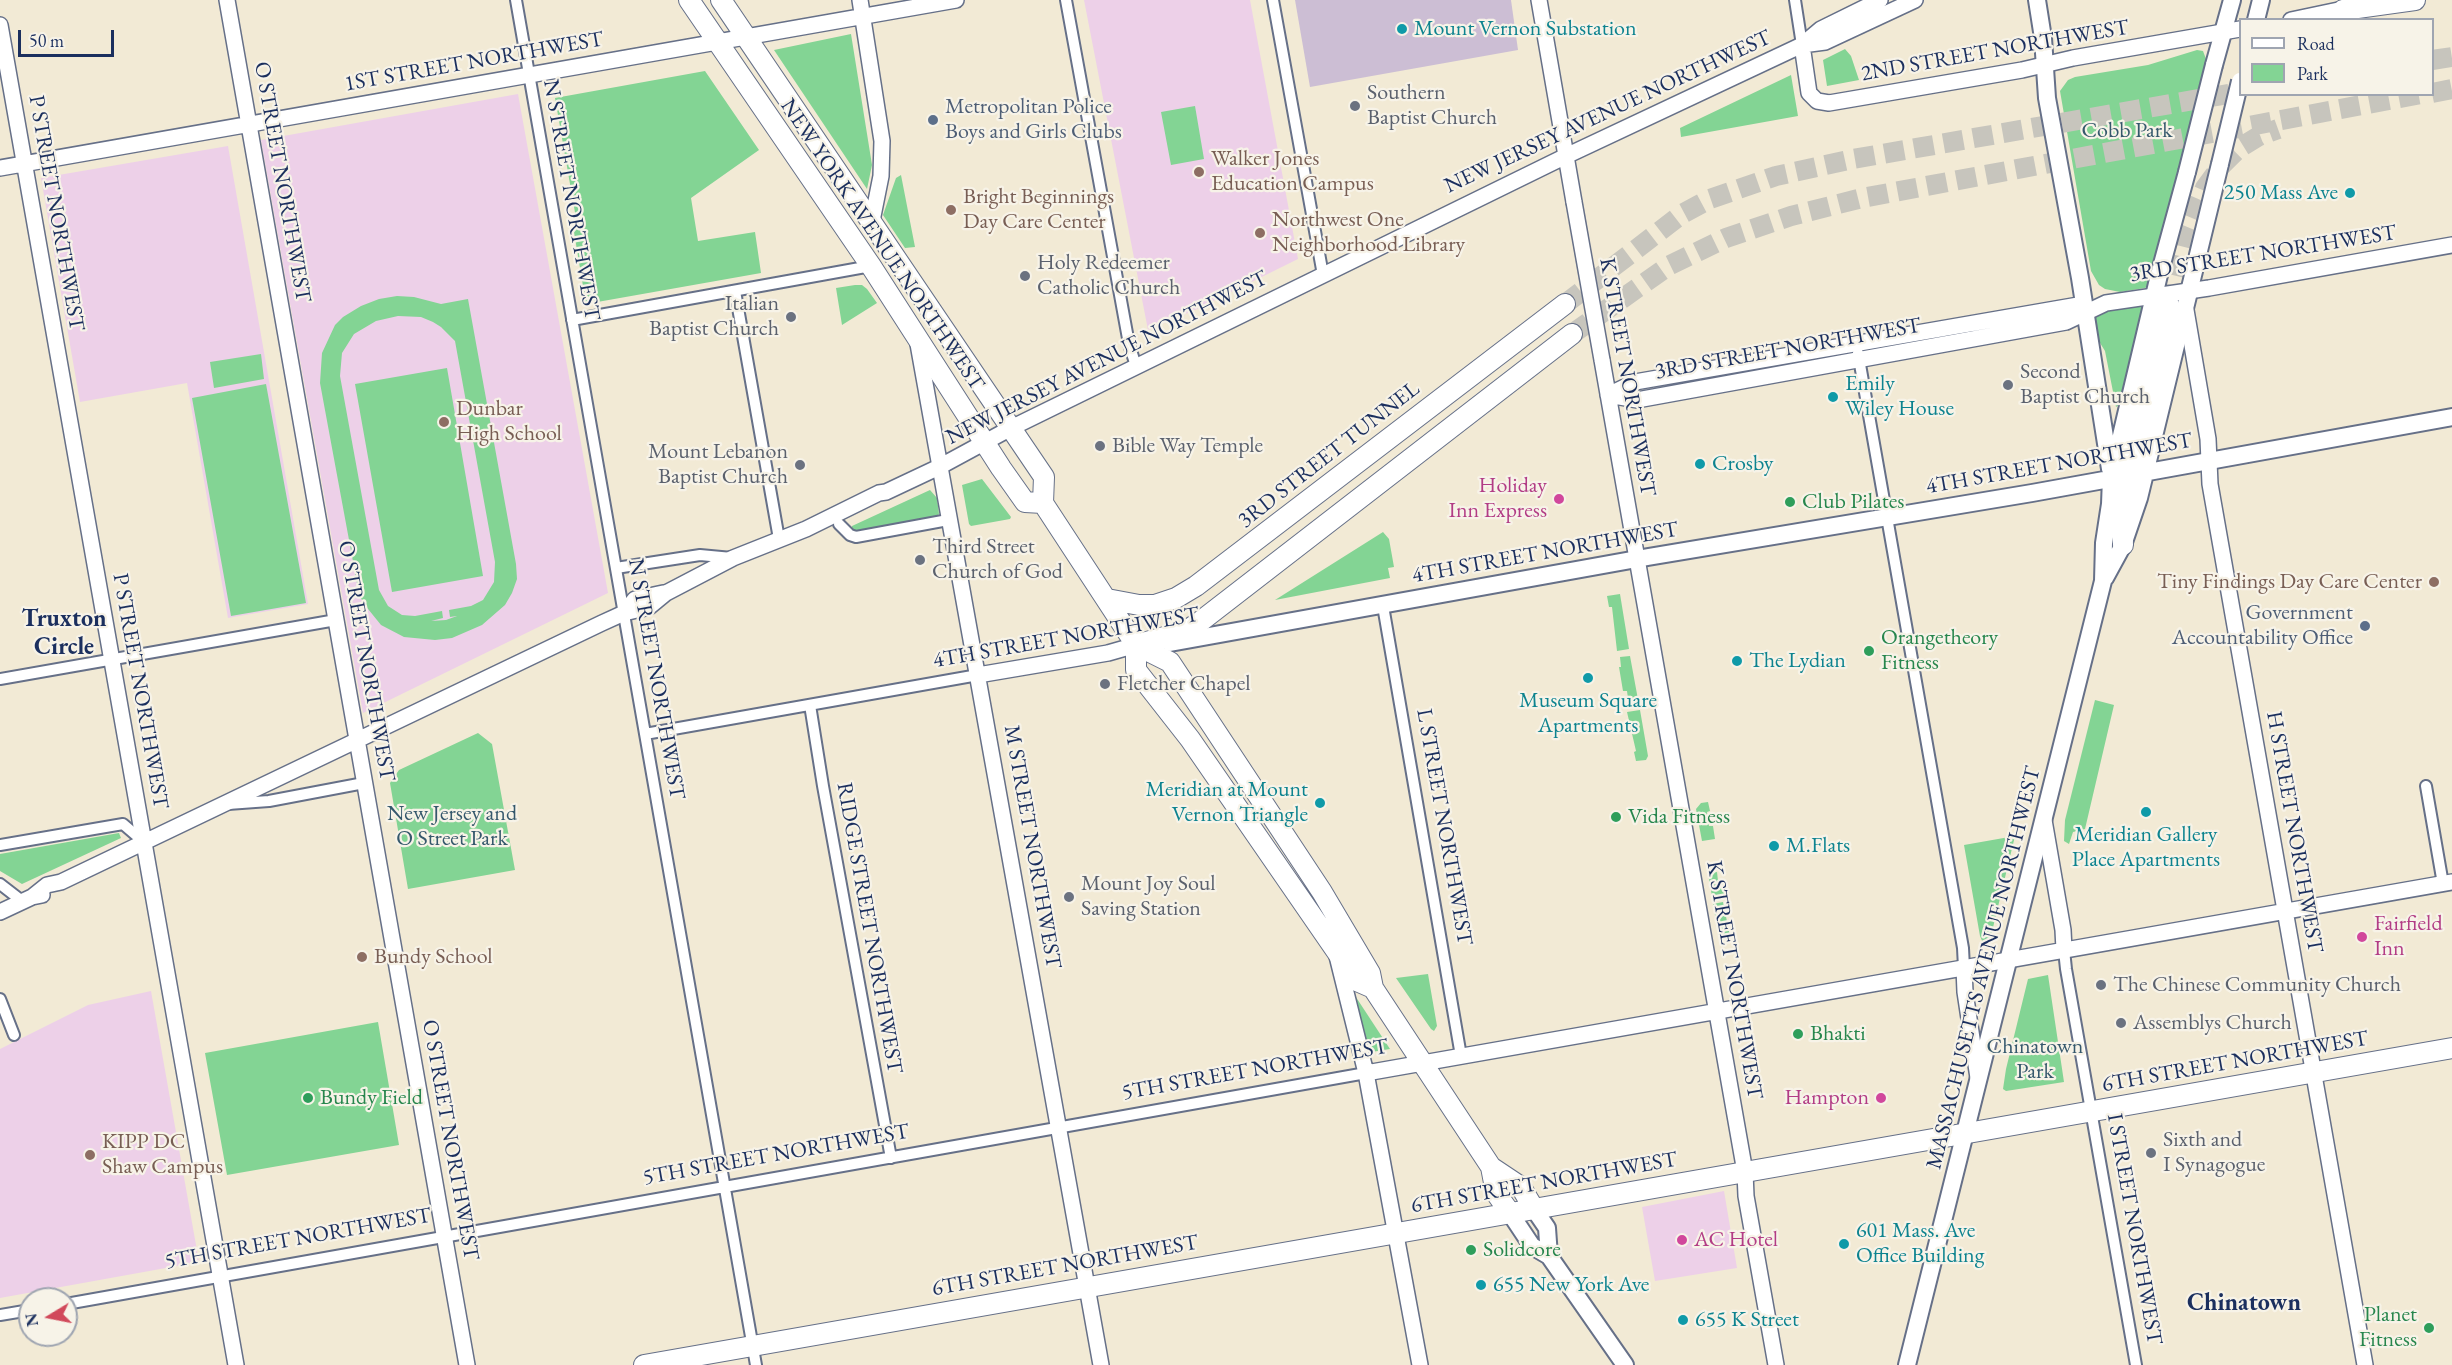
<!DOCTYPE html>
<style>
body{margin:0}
#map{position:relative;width:2452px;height:1365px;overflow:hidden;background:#f2ead5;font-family:"EB Garamond",serif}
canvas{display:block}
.legend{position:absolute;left:2239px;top:18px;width:195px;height:78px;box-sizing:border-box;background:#f7f3e8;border:2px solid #9fa5b1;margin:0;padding:8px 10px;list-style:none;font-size:18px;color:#1b2f5e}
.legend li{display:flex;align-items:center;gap:12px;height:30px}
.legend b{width:30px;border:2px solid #9fa5b1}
.north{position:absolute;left:18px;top:1287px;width:60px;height:60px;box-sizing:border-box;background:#f7f3e8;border:2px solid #9fa5b1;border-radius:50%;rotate:260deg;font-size:16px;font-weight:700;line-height:24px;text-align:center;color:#1b2f5e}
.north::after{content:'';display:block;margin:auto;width:21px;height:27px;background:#d1495b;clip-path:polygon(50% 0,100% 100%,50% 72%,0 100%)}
.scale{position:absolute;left:18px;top:30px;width:96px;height:27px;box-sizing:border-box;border:3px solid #1b2f5e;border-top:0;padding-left:8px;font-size:18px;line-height:21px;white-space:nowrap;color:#1b2f5e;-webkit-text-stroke:4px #f7f3e8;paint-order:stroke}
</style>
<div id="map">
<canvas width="2452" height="1365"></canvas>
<ul class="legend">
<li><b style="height:8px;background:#fff"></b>Road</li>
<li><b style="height:16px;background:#83d494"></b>Park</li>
</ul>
<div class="north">N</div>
<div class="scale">50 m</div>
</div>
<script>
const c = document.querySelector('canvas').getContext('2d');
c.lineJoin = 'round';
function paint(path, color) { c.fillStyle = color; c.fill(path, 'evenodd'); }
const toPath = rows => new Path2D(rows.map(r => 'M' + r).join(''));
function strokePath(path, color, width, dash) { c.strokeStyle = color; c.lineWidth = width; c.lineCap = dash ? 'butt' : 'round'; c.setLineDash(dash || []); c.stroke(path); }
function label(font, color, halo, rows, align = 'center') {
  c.font = font + ' "EB Garamond",serif'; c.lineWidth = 4.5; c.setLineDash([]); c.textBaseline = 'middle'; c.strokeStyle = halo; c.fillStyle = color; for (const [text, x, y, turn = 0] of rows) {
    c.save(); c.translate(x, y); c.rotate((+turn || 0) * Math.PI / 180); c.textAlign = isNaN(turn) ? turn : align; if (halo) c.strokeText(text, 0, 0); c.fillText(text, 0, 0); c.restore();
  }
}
const built = toPath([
 [1084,0,1250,0,1298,259,1197,309,1148,330],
 [518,94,608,593,363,713,261,140],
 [228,146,308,604,228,618,187,383,80,402,41,178],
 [151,991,199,1262,0,1298,0,1049,88,1005],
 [1724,1191,1737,1268,1655,1281,1642,1207]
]);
const industrial = toPath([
 [1295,0,1511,0,1518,50,1310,87]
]);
const green = toPath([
 [851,34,872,165,867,189,774,50],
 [1845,49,1851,56,1859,80,1827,86,1823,60],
 [2197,50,2203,51,2206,59,2151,283,2145,288,2120,292,2105,289,2099,285,2091,271,2060,91,2068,80,2075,77,2148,65],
 [705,71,759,150,691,198,698,241,755,232,761,273,586,304,574,232,577,224,555,98],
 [1791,75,1798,116,1681,137,1680,128],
 [1195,106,1204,159,1171,165,1161,112],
 [901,175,915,247,905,248,883,215,896,178],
 [855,285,862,285,867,289,877,303,842,325,836,288],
 [397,296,414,297,441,304,468,299,516,564,517,579,512,593,505,605,482,625,452,638,435,640,404,637,381,625,364,604,359,594,320,383,322,353,335,325,343,317,361,306,379,299],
 [398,316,421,317,433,322,441,327,455,341,495,562,494,582,483,600,471,606,449,610,450,617,457,616,446,620,431,621,443,618,442,611,415,616,402,615,388,606,379,590,340,376,342,353,354,334,376,321],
 [2140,305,2143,309,2120,404,2116,407,2105,351,2097,338,2094,316,2098,312],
 [261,354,264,379,214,388,210,362],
 [447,368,483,576,392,592,355,384],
 [266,384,306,603,231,616,192,398],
 [982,479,1011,517,1010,519,971,526,969,524,962,485],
 [930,490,937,498,939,514,936,518,854,532,852,530,852,526],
 [1383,532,1389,539,1394,567,1388,568,1390,578,1275,600],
 [1620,594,1629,649,1617,651,1612,607,1609,607,1607,596],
 [1630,656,1639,705,1629,706,1627,691,1623,691,1619,667,1621,667,1620,657],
 [2095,700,2114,705,2085,829,2073,832,2069,844,2064,841,2065,820],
 [1640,710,1648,756,1646,760,1636,761,1634,752,1636,751,1627,712],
 [478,733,492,744,515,870,408,889,390,783,399,770],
 [1708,802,1710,811,1707,812,1709,826,1713,826,1715,839,1702,841,1696,809,1701,803],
 [119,833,121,838,22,884,0,871,0,854],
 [2015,836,1990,940,1983,943,1980,936,1964,845],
 [1717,872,1718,881,1722,881,1724,894,1712,896,1708,874],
 [1723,902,1730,936,1719,938,1713,904],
 [1428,974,1437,1026,1434,1031,1431,1029,1396,978],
 [2048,975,2064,1082,2006,1091,2003,1089,2006,1069,2028,979],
 [1348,985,1390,1049,1365,1053],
 [378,1022,399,1145,227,1175,205,1053]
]);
const highwayTunnel = toPath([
 [2432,60,2452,57],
 [2432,93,2452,89],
 [1565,304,1682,214,1710,199,1776,176,1853,159,2240,92],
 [2169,305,2188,228,2205,188,2221,166,2238,149,2259,136,2278,129],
 [1572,334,1670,265,1726,238,1791,216,1862,198,2421,94]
]);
const street = toPath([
 [516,0,756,1365],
 [1066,0,1129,344,1136,366],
 [1273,0,1323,275],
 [1795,0,1802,45],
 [735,291,779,539],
 [572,320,871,266],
 [1858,353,1963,948,1964,968],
 [839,524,850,535,856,537,948,520],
 [616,568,700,555,732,558],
 [1383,606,1461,1056],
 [0,679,336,620],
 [810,705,823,786,891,1158],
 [645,734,978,675],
 [2426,786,2443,884],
 [228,804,269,801,364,783],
 [0,845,123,824,144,842],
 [0,884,22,901],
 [2064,950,2066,969,2136,1365],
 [0,999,14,1035],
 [66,1304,1366,1073],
 [0,1315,30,1310]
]);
const secondary = toPath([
 [227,0,467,1365],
 [860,0,882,141,881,176,872,221],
 [1539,0,1574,202],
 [2291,20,2353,7],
 [0,25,236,1365],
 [1802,45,1809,93,1817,101,1829,103,2022,70,2073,58,2240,29],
 [1802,45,1825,42,1915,0],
 [0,168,956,0],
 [2186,310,2208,439,2210,484,2365,1365],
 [918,344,1101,1365],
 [1602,360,1745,1172,1746,1196,1776,1365],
 [1608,395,1637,400,2066,322,2106,303,2209,288,2452,245],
 [1608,395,1635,382,2084,304],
 [624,613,635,599,663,593],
 [978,675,1108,653,1136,645],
 [2044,820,2063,930,2064,950],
 [32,897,47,885,61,882,602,623,624,613,649,607,666,593,733,558,806,529,879,493,886,492,939,467,1011,428,1566,156,1802,45,1821,29,1880,0],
 [0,912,32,897,42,895],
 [1337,956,1366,1073,1420,1365],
 [1964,968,1965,992,1978,1078],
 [1366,1073,2452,882]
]);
const primary = toPath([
 [2037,0,2043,38,2047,98,2080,278,2110,469],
 [2256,20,2261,0],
 [2214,65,2232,0],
 [2105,578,2123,545,2139,498,2220,164],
 [1170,643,1648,557,2032,493,2452,417],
 [1534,1209,1547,1228,1549,1256],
 [1510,1213,1532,1246,1549,1256,1625,1365],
 [1907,1365,2103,581,2104,543,2110,504,2111,478,2159,275,2187,172]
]);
const highway = toPath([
 [689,0,871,266,1001,468,1025,502,1043,503],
 [721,0,1044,477,1043,503,1136,645,1170,662,1322,892,1370,973,1373,988,1491,1167,1496,1193,1510,1213],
 [2343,10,2415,0],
 [2123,545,2122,517,2134,450,2169,305],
 [1107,599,1139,605,1155,605,1176,598,1196,586,1565,304],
 [1136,645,1186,631,1201,621,1572,334],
 [1136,645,1136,670,1190,739,1357,981,1373,988],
 [1491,1167,1521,1187,1534,1209],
 [644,1365,2452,1048]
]);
const secondaryBridge = toPath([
 [1574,202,1602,360]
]);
const primaryBridge = toPath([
 [2220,164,2240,81],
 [2187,172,2214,65]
]);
const markers = [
 [1402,29,6,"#0f9aa8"],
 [1355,106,6,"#6b7280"],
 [933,120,6,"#5c6f8a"],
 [1199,172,6,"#8d6e63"],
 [2350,193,6,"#0f9aa8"],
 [951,210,6,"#8d6e63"],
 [1260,233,6,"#8d6e63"],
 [1025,276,6,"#6b7280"],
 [791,317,6,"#6b7280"],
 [2008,385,6,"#6b7280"],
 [1833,397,6,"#0f9aa8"],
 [444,422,6,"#8d6e63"],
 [1100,446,6,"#6b7280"],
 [1700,464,6,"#0f9aa8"],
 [800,465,6,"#6b7280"],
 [1559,499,6,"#d1479c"],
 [1790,502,6,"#2e9e5b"],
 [920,560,6,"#6b7280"],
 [2434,582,6,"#8d6e63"],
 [2365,626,6,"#5c6f8a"],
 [1869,651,6,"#2e9e5b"],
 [1737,661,6,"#0f9aa8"],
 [1588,678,6,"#0f9aa8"],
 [1105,684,6,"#6b7280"],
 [1320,803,6,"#0f9aa8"],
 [2146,812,6,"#0f9aa8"],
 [1616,817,6,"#2e9e5b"],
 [1774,846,6,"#0f9aa8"],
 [1069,897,6,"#6b7280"],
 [2362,937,6,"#d1479c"],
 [362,957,6,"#8d6e63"],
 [2101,985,6,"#6b7280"],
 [2121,1023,6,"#6b7280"],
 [1798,1034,6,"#2e9e5b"],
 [308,1098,6,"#2e9e5b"],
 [1881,1098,6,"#d1479c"],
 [2151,1153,6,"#6b7280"],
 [90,1155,6,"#8d6e63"],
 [1682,1240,6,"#d1479c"],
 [1844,1244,6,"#0f9aa8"],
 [1471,1250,6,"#2e9e5b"],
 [1481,1285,6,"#0f9aa8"],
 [1683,1320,6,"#0f9aa8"],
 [2429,1328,6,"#2e9e5b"]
];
const cultureNames = [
 ["Mount Vernon Substation",1414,29],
 ["250 Mass Ave",2338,193,"right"],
 ["Emily",1845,384],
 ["Wiley House",1845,409],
 ["Crosby",1712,464],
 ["The Lydian",1749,661],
 ["Museum Square",1588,701,"center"],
 ["Apartments",1588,726,"center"],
 ["Meridian at Mount",1308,790,"right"],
 ["Vernon Triangle",1308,815,"right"],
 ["Meridian Gallery",2146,835,"center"],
 ["Place Apartments",2146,860,"center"],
 ["M.Flats",1786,846],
 ["601 Mass. Ave",1856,1231],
 ["Office Building",1856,1256],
 ["655 New York Ave",1493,1285],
 ["655 K Street",1695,1320]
];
const streetNames = [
 ["2ND STREET NORTHWEST",1995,51,-10],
 ["1ST STREET NORTHWEST",474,62,-10],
 ["NEW JERSEY AVENUE NORTHWEST",1608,112,-25],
 ["O STREET NORTHWEST",282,182,80],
 ["N STREET NORTHWEST",571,200,80],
 ["P STREET NORTHWEST",56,213,80],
 ["NEW YORK AVENUE NORTHWEST",882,245,56],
 ["3RD STREET NORTHWEST",2263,254,-9],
 ["3RD STREET NORTHWEST",1788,349,-10],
 ["NEW JERSEY AVENUE NORTHWEST",1107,358,-27],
 ["K STREET NORTHWEST",1627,377,80],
 ["3RD STREET TUNNEL",1329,455,-38],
 ["4TH STREET NORTHWEST",2059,464,-10],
 ["4TH STREET NORTHWEST",1545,553,-10],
 ["4TH STREET NORTHWEST",1066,638,-10],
 ["O STREET NORTHWEST",366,661,80],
 ["N STREET NORTHWEST",656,679,80],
 ["P STREET NORTHWEST",140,691,80],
 ["L STREET NORTHWEST",1444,827,80],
 ["H STREET NORTHWEST",2294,832,80],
 ["M STREET NORTHWEST",1032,847,80],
 ["RIDGE STREET NORTHWEST",869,928,80],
 ["MASSACHUSETTS AVENUE NORTHWEST",1984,968,-76],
 ["K STREET NORTHWEST",1734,980,80],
 ["6TH STREET NORTHWEST",2235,1062,-10],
 ["5TH STREET NORTHWEST",1255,1070,-10],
 ["O STREET NORTHWEST",450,1140,80],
 ["5TH STREET NORTHWEST",776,1155,-10],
 ["6TH STREET NORTHWEST",1544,1183,-10],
 ["I STREET NORTHWEST",2134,1229,80],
 ["5TH STREET NORTHWEST",298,1239,-10],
 ["6TH STREET NORTHWEST",1065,1266,-10]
];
const worshipNames = [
 ["Southern",1367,93],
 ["Baptist Church",1367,118],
 ["Holy Redeemer",1037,263],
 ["Catholic Church",1037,288],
 ["Italian",779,304,"right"],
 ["Baptist Church",779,329,"right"],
 ["Second",2020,372],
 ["Baptist Church",2020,397],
 ["Bible Way Temple",1112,446],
 ["Mount Lebanon",788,452,"right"],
 ["Baptist Church",788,477,"right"],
 ["Third Street",932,547],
 ["Church of God",932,572],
 ["Fletcher Chapel",1117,684],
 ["Mount Joy Soul",1081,884],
 ["Saving Station",1081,909],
 ["The Chinese Community Church",2113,985],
 ["Assemblys Church",2133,1023],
 ["Sixth and",2163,1140],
 ["I Synagogue",2163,1165]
];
const serviceNames = [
 ["Metropolitan Police",945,107],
 ["Boys and Girls Clubs",945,132],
 ["Government",2353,613,"right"],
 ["Accountability Office",2353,638,"right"]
];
const parkNames = [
 ["Cobb Park",2127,131],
 ["New Jersey and",452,814],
 ["O Street Park",452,839],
 ["Chinatown",2035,1047],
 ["Park",2035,1072]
];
const educationNames = [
 ["Walker Jones",1211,159],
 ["Education Campus",1211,184],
 ["Bright Beginnings",963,197],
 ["Day Care Center",963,222],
 ["Northwest One",1272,220],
 ["Neighborhood Library",1272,245],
 ["Dunbar",456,409],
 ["High School",456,434],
 ["Tiny Findings Day Care Center",2422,582,"right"],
 ["Bundy School",374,957],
 ["KIPP DC",102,1142],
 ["Shaw Campus",102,1167]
];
const hotelNames = [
 ["Holiday",1547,486],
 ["Inn Express",1547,511],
 ["Fairfield",2374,924,"left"],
 ["Inn",2374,949,"left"],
 ["Hampton",1869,1098],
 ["AC Hotel",1694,1240,"left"]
];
const leisureNames = [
 ["Club Pilates",1802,502],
 ["Orangetheory",1881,638],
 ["Fitness",1881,663],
 ["Vida Fitness",1628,817],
 ["Bhakti",1810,1034],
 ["Bundy Field",320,1098],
 ["Solidcore",1483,1250],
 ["Planet",2417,1315,"right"],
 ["Fitness",2417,1340,"right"]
];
const neighbourhoodNames = [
 ["Truxton",64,619],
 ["Circle",64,647],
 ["Chinatown",2244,1303]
];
paint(built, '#edd0e8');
paint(industrial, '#ccbed4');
paint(green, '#83d494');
strokePath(highwayTunnel, '#c7c5bd', 20, [20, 10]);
strokePath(street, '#667088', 14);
strokePath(secondary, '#667088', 18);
strokePath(primary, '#667088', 20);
strokePath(highway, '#667088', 22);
strokePath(street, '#fff', 10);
strokePath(secondary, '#fff', 15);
strokePath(primary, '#fff', 16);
strokePath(highway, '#fff', 20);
strokePath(secondaryBridge, '#667088', 18, []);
strokePath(primaryBridge, '#667088', 20, []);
strokePath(secondaryBridge, '#fff', 15);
strokePath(primaryBridge, '#fff', 16);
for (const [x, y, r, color] of markers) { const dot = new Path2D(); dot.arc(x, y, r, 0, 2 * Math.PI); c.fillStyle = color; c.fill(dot); strokePath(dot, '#f7f3e8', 2); }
label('22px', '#0d838f', '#f7f3e8', cultureNames, 'left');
label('22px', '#1b2f5e', '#f7f3e8', streetNames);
label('22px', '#5b616d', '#f7f3e8', worshipNames, 'left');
label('22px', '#4e5e75', '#f7f3e8', serviceNames, 'left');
label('22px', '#35586c', '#f7f3e8', parkNames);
label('22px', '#785e54', '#f7f3e8', educationNames, 'left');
label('22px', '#b23c85', '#f7f3e8', hotelNames, 'right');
label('22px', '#27864d', '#f7f3e8', leisureNames, 'left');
label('bold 24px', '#1b2f5e', '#f7f3e8', neighbourhoodNames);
</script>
